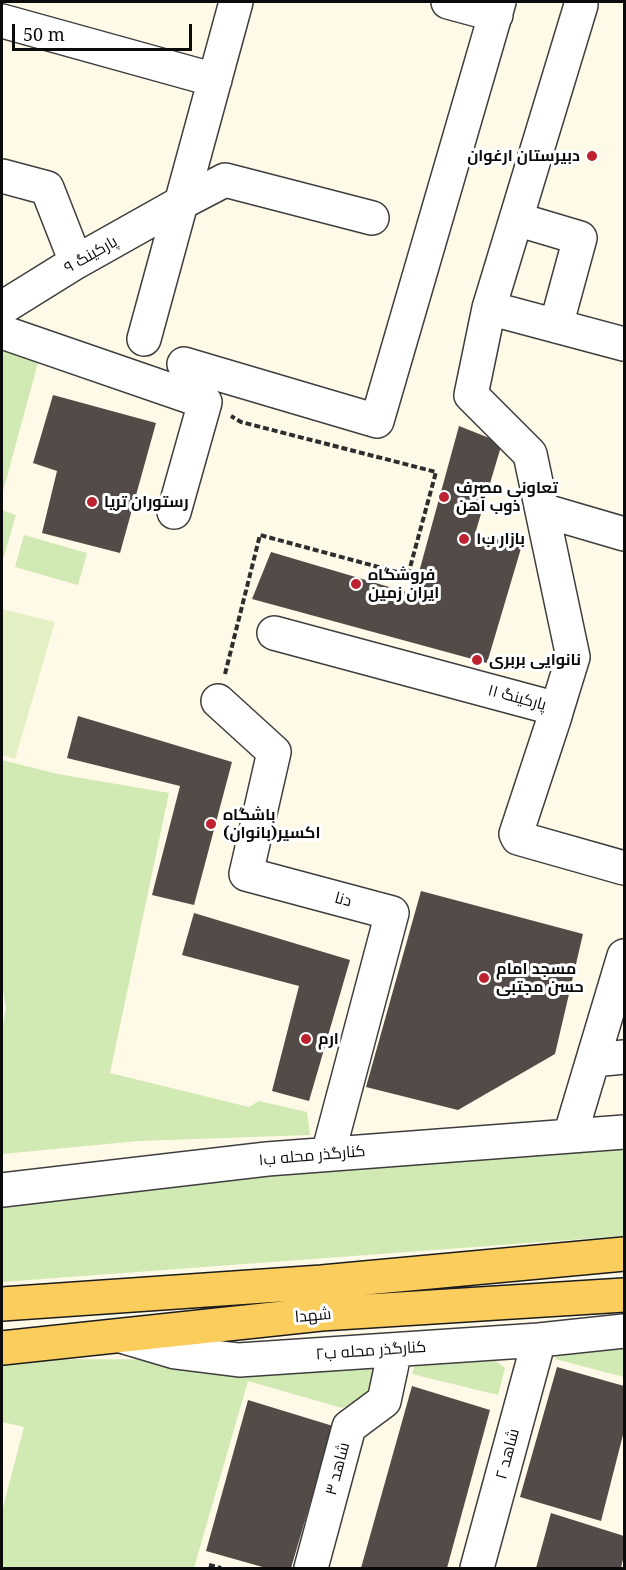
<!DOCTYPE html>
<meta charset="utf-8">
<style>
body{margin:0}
#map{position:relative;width:626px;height:1570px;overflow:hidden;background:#fff9e8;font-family:"Noto Serif",serif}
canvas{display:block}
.frame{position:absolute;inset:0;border:3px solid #0b0b0b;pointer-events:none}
.scale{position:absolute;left:12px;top:24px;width:180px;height:27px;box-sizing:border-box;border:3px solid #0b0b0b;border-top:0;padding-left:8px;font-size:18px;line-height:21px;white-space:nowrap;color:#0b0b0b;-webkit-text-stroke:4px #fff;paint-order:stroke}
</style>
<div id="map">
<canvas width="626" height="1570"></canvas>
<div class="frame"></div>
<div class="scale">50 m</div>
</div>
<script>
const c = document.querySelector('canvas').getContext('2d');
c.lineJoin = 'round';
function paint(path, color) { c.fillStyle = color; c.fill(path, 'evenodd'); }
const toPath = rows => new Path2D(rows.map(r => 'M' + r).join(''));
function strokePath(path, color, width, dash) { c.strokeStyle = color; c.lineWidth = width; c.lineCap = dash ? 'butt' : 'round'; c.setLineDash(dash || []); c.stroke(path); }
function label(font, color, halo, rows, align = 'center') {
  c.font = font + ' "Noto Serif",Cairo,serif'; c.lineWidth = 6; c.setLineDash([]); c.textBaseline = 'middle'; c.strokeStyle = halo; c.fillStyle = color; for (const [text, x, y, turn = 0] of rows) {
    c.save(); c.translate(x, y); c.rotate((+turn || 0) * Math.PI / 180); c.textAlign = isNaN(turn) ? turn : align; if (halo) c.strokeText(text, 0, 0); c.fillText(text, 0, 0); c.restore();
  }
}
const green = toPath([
 [2,344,39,359,2,495],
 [2,510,16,515,2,563],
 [24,535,87,553,78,585,15,567],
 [2,760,58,774,169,793,110,1073,249,1107,259,1101,307,1112,310,1135,138,1141,2,1154,2,1028,6,1009,2,984],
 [624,1141,624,1236,2,1282,2,1205,144,1183],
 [624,1340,624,1377,555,1359,562,1349],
 [2,1359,371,1360,383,1386,366,1399,342,1408,248,1381,194,1568,2,1568,2,1511,24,1427,2,1422],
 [496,1361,505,1368,498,1395,412,1374,415,1365]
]);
const pitch = toPath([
 [2,609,55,622,15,759,2,755]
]);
const building = toPath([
 [53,395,156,423,120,553,42,533,57,471,33,463],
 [459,426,502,443,475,534,522,545,487,663,252,599,271,552,413,594],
 [78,716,232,762,194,905,152,895,180,786,67,758],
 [421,891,583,934,555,1054,458,1110,366,1087],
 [194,913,350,960,309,1101,272,1091,299,986,182,955],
 [557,1367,624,1386,624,1431,601,1521,520,1497],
 [412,1386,490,1410,447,1568,361,1568],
 [248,1400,333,1426,291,1568,266,1568,206,1551],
 [551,1513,624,1536,624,1555,621,1568,536,1568]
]);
const path = toPath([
 [225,674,260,535,408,575,436,472,241,422,231,416],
 [209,1565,221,1568]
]);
const minor = toPath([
 [448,2,496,15],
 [2,21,215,80],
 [2,176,47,188,76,262],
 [516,219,580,238,556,326],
 [2,308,76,262,181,203,225,180,372,218],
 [489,308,624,344],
 [2,332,205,402,174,512],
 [144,339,236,2],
 [184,364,377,421,499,2],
 [542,510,624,534],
 [274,633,557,709,555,716,516,834,518,838,624,868],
 [218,701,274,752,246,874,392,913,328,1154],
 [557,709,573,657,530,454,471,395,489,308,581,5],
 [593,1060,624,1057],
 [570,1136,624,956],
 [2,1190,267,1159,624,1132],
 [121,1336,175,1352,239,1360,539,1340,624,1331],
 [311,1568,349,1427,384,1401,395,1350],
 [477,1568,539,1340]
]);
const major = toPath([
 [2,1304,322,1282,624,1254],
 [2,1348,321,1314,624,1295]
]);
const markers = [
 [592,156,6,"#bc2230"],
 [444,497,6,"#bc2230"],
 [92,502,6,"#bc2230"],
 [464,539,6,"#bc2230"],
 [356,584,6,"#bc2230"],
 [477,660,6,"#bc2230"],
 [211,824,6,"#bc2230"],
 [484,978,6,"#bc2230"],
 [306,1039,6,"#bc2230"]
];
const poiNames = [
 ["دبیرستان ارغوان",580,156,"right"],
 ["تعاونی مصرف",456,488],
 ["ذوب آهن",456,506],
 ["رستوران تریا",104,502],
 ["بازار ب۱",476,539],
 ["فروشگاه",368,575],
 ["ایران زمین",368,593],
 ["نانوایی بربری",489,660],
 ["باشگاه",223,815],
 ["اکسیر(بانوان)",223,833],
 ["مسجد امام",496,969],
 ["حسن مجتبی",496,987],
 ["ارم",318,1039]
];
const streetNames = [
 ["پارکینگ ۹",91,255,-30],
 ["پارکینگ ۱۱",517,698,15],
 ["دنا",343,900,15],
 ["کنارگذر محله ب۱",312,1156,-5],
 ["شهدا",313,1316,-5],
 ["کنارگذر محله ب۲",371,1351,-4],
 ["شاهد ۲",508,1454,-75],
 ["شاهد ۳",338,1469,-75]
];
paint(green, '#d1e9b3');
paint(pitch, '#e3f0c4');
paint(building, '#534b47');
strokePath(minor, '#3e3e3e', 36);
strokePath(major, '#1c1c1c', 36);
strokePath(path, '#2d2d2d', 4, [6, 3]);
strokePath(minor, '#fff', 33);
strokePath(major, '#fbcd5c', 33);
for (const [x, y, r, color] of markers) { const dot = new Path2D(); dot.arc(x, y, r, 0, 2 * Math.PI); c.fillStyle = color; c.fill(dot); strokePath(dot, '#fff', 2); }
label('bold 16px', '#0b0b0b', '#fff', poiNames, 'left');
label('16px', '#0b0b0b', '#fff', streetNames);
</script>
